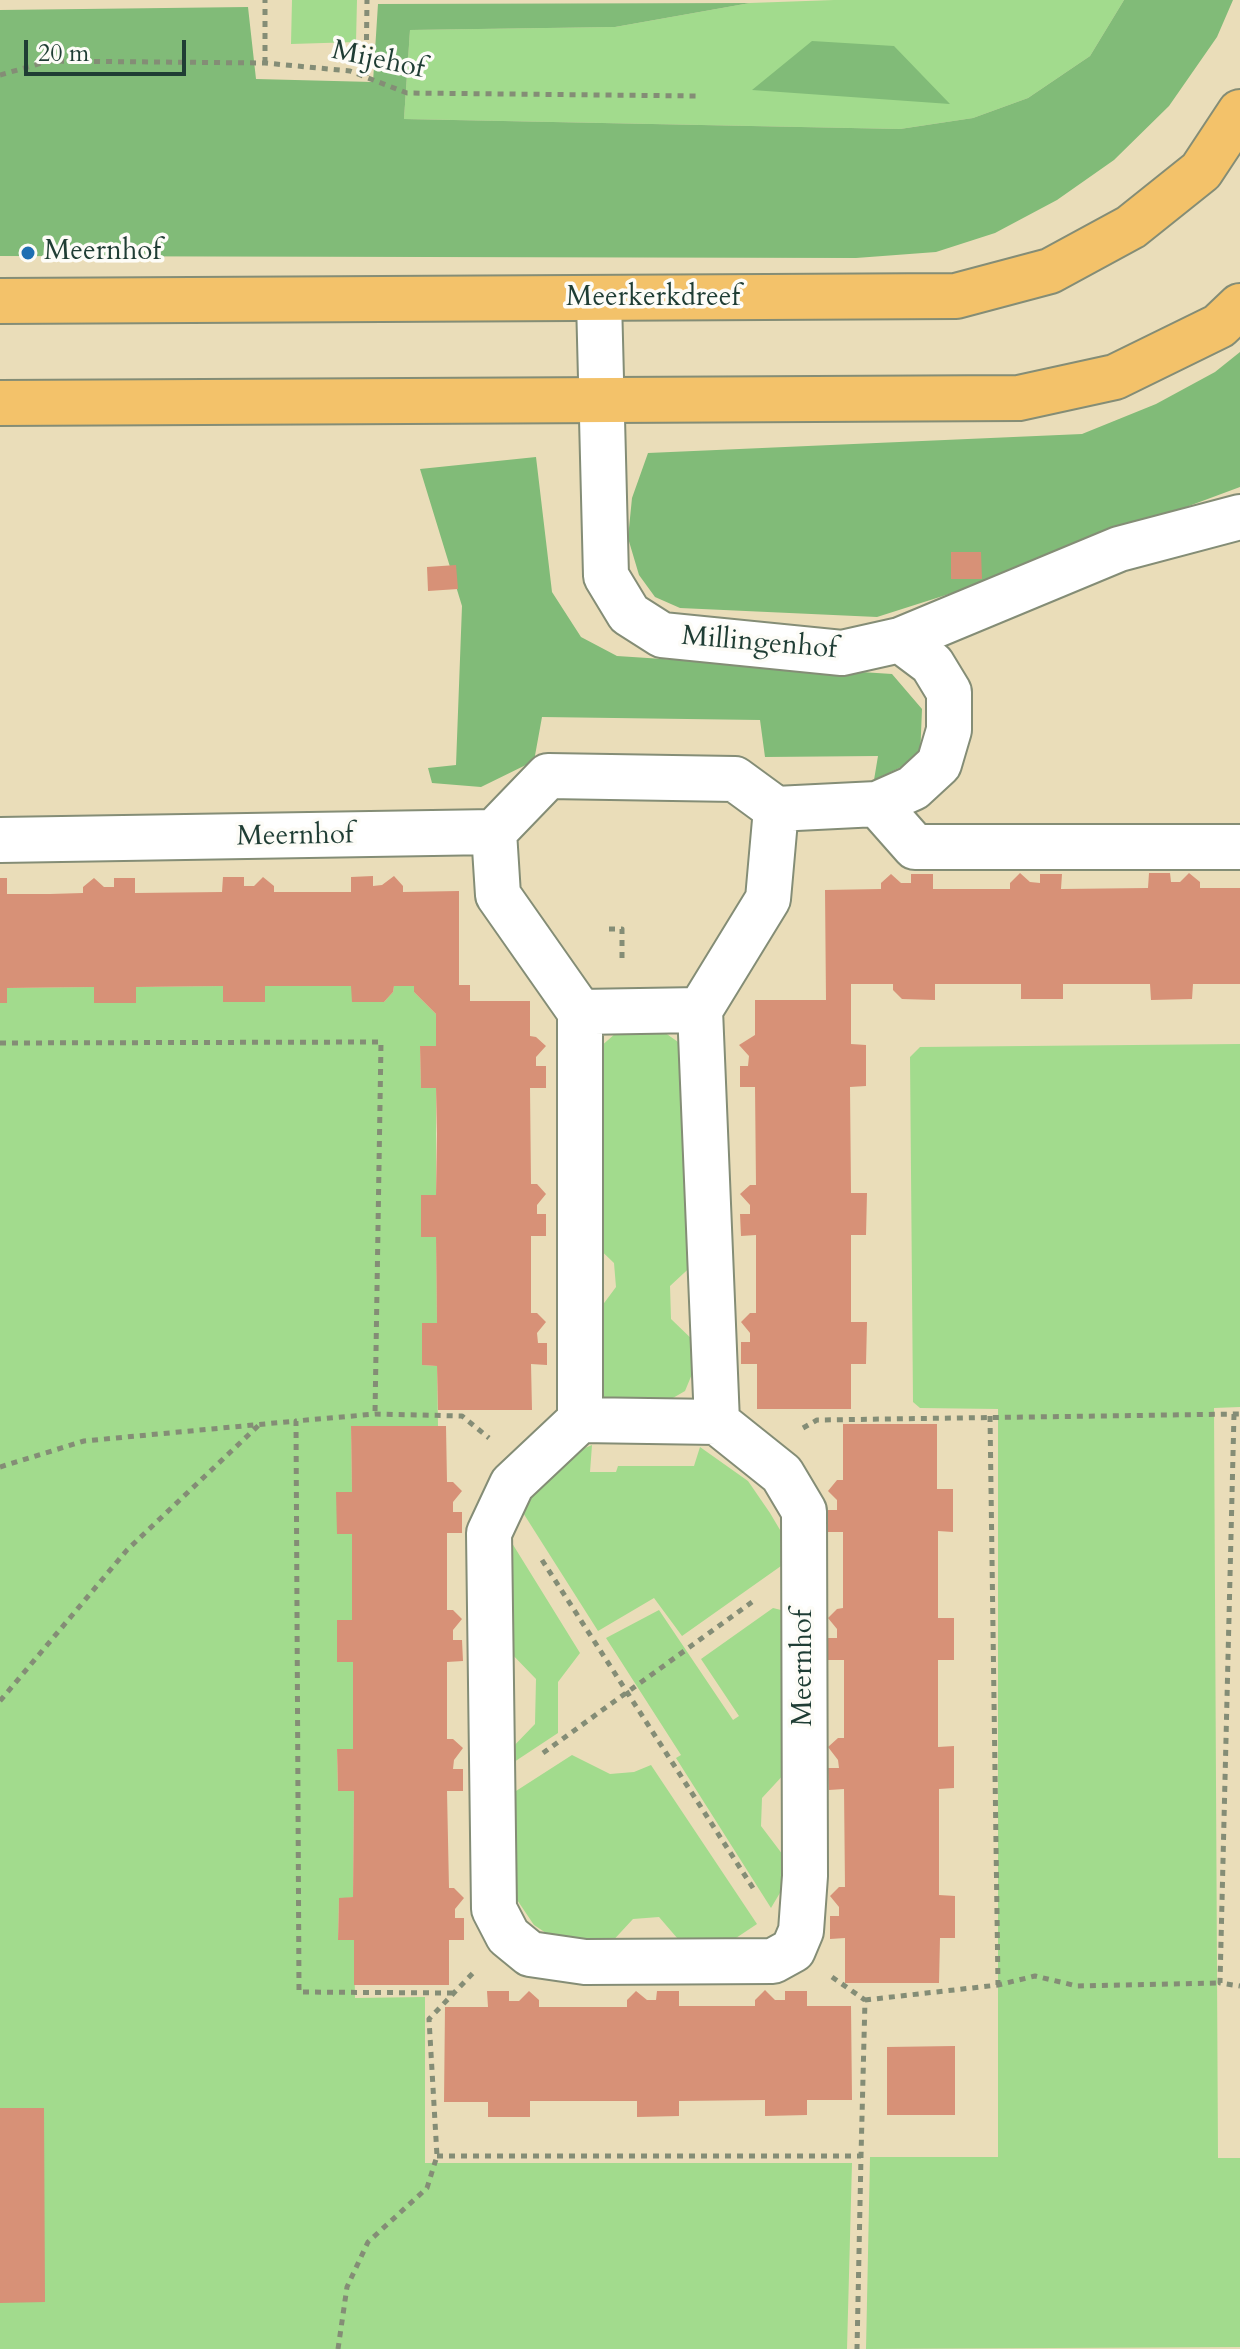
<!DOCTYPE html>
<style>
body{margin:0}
#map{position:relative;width:1240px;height:2349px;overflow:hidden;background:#eaddb9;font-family:Cardo,serif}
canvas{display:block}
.scale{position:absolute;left:24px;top:40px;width:162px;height:36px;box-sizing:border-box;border:4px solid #1f3d34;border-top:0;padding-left:10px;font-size:24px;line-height:28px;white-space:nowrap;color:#1f3d34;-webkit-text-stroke:6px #fdfcf7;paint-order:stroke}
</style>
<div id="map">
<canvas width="1240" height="2349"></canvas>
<div class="scale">20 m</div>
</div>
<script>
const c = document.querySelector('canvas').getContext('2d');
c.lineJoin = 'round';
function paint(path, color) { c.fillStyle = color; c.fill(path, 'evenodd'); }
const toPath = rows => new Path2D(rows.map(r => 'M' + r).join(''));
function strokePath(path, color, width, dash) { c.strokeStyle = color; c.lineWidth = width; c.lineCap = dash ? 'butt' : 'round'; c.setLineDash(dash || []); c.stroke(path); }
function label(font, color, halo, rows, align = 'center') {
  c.font = font + ' Cardo,serif'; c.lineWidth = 7; c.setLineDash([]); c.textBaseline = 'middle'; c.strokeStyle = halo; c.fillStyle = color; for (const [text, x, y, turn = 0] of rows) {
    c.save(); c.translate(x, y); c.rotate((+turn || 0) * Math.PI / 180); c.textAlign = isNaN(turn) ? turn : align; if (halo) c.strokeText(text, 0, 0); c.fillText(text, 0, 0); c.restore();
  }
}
const green = toPath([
 [292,0,357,0,356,42,291,44],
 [834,0,1124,0,1090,56,1028,98,973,118,900,129,404,119,410,30,615,27,750,3],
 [223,986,224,1002,265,1002,265,986,351,986,384,1002,393,992,394,986,414,986,414,992,436,1014,436,1046,420,1047,421,1088,436,1088,436,1195,421,1195,421,1236,436,1237,437,1323,422,1324,422,1365,437,1366,438,1426,351,1426,352,1492,337,1492,352,1534,352,1620,337,1620,337,1661,353,1662,353,1749,337,1750,338,1791,354,1791,353,1897,339,1899,338,1939,354,1940,355,1998,425,1997,425,2163,852,2163,847,2349,0,2349,0,1003,7,1003,7,988,94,987,94,1003,136,1003,136,987],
 [664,1032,685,1047,698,1260,670,1286,671,1319,698,1345,697,1362,685,1391,666,1402,619,1408,603,1398,590,1377,590,1322,616,1287,614,1263,590,1240,599,1048,616,1033],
 [1240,1044,1240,1407,1214,1408,1218,2158,1240,2158,1240,2347,866,2349,870,2157,998,2157,998,1409,920,1408,913,1402,910,1057,920,1047],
 [592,1445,590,1472,616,1472,618,1466,694,1466,700,1447,748,1481,770,1513,786,1540,781,1566,682,1636,654,1598,598,1631,520,1508,573,1453],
 [507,1535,580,1653,558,1682,558,1733,508,1766,508,1752,535,1724,536,1679,507,1649],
 [773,1608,785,1611,787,1771,762,1798,761,1826,786,1859,784,1886,771,1908,676,1758,681,1755,606,1638,659,1610,733,1720,739,1716,701,1659],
 [572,1755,610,1774,634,1772,651,1765,757,1924,730,1942,684,1946,659,1917,633,1919,608,1946,552,1937,534,1925,505,1882,502,1800]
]);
const forest = toPath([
 [1124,0,1233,0,1217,37,1169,106,1114,160,1057,200,995,233,936,252,856,258,0,256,0,10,248,7,256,79,373,82,378,4,750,3,615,27,410,30,404,119,900,129,973,118,1028,98,1090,56],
 [812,41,894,46,950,104,752,90],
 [1240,352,1240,487,968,588,877,617,680,608,655,597,639,575,628,538,632,498,648,453,1082,434,1156,404,1215,372],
 [536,457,552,592,581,637,617,656,892,674,922,709,920,758,874,780,878,756,765,757,760,720,542,717,534,761,481,787,432,783,428,768,456,765,462,606,420,469]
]);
const building = toPath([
 [951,552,981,552,982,579,951,579],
 [456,565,458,589,428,591,427,567],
 [1020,873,1030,882,1040,883,1040,874,1062,874,1061,889,1148,888,1149,873,1170,873,1171,882,1180,882,1189,873,1200,882,1200,888,1240,888,1240,984,1193,984,1192,999,1151,1000,1150,984,1063,984,1063,999,1021,999,1021,984,935,984,935,1000,902,999,893,990,893,984,851,984,851,1044,866,1045,866,1086,850,1087,851,1193,867,1193,866,1235,851,1235,851,1322,867,1322,866,1364,851,1364,851,1409,757,1409,757,1364,741,1364,741,1342,750,1342,750,1333,741,1322,750,1313,756,1313,756,1235,741,1236,740,1214,750,1214,750,1205,740,1194,750,1185,756,1185,755,1087,740,1087,740,1066,748,1066,749,1056,739,1045,755,1035,755,1000,826,1000,825,890,881,889,881,883,891,874,901,883,911,883,911,874,933,874,933,889,1010,889,1010,883],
 [373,876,373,886,382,885,394,876,403,886,403,892,459,891,459,985,470,985,470,1001,530,1001,530,1036,536,1037,546,1046,536,1057,536,1066,546,1066,546,1088,530,1088,531,1184,537,1184,546,1194,537,1205,537,1214,546,1214,546,1236,531,1236,531,1313,537,1313,546,1322,537,1333,538,1343,547,1343,547,1365,531,1364,532,1410,438,1410,437,1366,422,1365,422,1323,437,1323,436,1237,421,1237,421,1195,436,1195,437,1134,436,1088,421,1088,420,1046,436,1046,436,1014,414,992,414,986,394,986,393,992,384,1002,352,1002,351,986,265,986,265,1002,223,1002,223,986,136,987,136,1003,94,1003,94,987,7,988,7,1003,0,1003,0,878,7,878,7,894,50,894,83,893,83,887,94,878,104,887,114,887,114,878,135,878,135,893,222,892,223,877,244,877,244,886,254,886,263,877,274,886,274,892,351,892,351,877],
 [843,1424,937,1424,937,1489,953,1489,953,1532,938,1531,938,1618,954,1618,954,1660,938,1660,938,1747,954,1746,954,1788,939,1789,939,1895,955,1896,955,1938,940,1938,939,1983,845,1983,845,1938,830,1939,830,1916,839,1916,839,1907,830,1896,839,1887,845,1887,844,1789,829,1790,828,1768,839,1768,838,1760,828,1747,838,1738,844,1738,844,1660,828,1660,828,1638,837,1638,837,1629,828,1618,837,1609,843,1608,843,1532,828,1532,828,1510,837,1510,837,1500,828,1491,837,1480,843,1480],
 [351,1426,446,1426,447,1482,453,1482,462,1491,453,1502,453,1512,462,1512,462,1533,447,1533,447,1610,453,1610,462,1619,453,1630,453,1640,462,1640,463,1661,447,1662,447,1739,453,1739,463,1748,454,1760,453,1769,463,1769,463,1791,447,1791,449,1888,454,1888,464,1898,455,1909,455,1918,464,1918,464,1940,449,1940,449,1985,354,1985,354,1940,338,1940,339,1898,353,1897,354,1791,338,1791,337,1749,353,1749,353,1662,337,1662,337,1620,352,1620,352,1534,337,1534,336,1492,352,1492],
 [765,1990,775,2000,785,2000,785,1991,807,1991,807,2006,851,2006,852,2100,807,2100,807,2115,765,2116,765,2100,679,2101,679,2116,637,2117,637,2101,530,2101,530,2117,488,2117,488,2102,444,2102,445,2007,488,2007,487,1991,509,1991,509,2001,519,2001,529,1991,539,2000,539,2007,627,2007,627,2000,636,1991,647,2000,656,2000,657,1991,679,1991,679,2006,755,2006,755,2000],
 [955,2046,955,2115,887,2115,887,2047],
 [0,2108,44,2108,45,2302,0,2303]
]);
const path = toPath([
 [265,63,265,0],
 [0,75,49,61,265,63,350,71,407,93,701,96],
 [366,76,367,0],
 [609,929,622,929,622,963],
 [0,1043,381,1042,375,1414],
 [1234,1414,1220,1983,1240,1986],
 [990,1416,998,1985],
 [803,1428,817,1420,1240,1414],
 [0,1467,84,1441,296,1421],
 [542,1560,753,1888],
 [0,1701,127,1550,261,1423],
 [543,1753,752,1602],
 [832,1977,865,2000,861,2156],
 [453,1993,299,1992,296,1421,375,1414,462,1416,489,1438],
 [865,2000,998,1985,1035,1976,1077,1986,1220,1983],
 [437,2156,861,2156,857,2349],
 [338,2349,347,2287,368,2242,427,2188,437,2156,429,2019,473,1973]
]);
const minor = toPath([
 [599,300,606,576,629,614,662,635,842,653,900,640,1119,549,1240,517],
 [877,804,915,847,1240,847],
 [494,832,498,895,580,1012,700,1010,768,899,776,809],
 [0,840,494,832,548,776,735,779,776,809,877,804,913,788,939,764,949,730,949,692,932,664,900,640],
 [700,1010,717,1422],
 [580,1012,580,1420],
 [580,1420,717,1422,782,1474,804,1511,805,1876,801,1931,793,1950,773,1961,585,1962,530,1954,508,1936,494,1909,489,1533,512,1484,580,1420]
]);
const major = toPath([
 [0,301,956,296,1050,271,1131,227,1201,171,1240,112],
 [0,403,1019,398,1115,377,1219,326,1240,306]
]);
const markers = [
 [28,253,8,"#1f6fb2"]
];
const streetNames = [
 ["Mijehof",378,61,12],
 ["Meerkerkdreef",653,299],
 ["Millingenhof",759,644,5],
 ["Meernhof",295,837,-1],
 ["Meernhof",805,1668,-90]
];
const poiNames = [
 ["Meernhof",44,253]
];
paint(green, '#a2db8d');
paint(forest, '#81bb78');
paint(building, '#d79177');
strokePath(minor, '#848d76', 48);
strokePath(major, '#848d76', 48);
strokePath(path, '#848d76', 5, [6, 6]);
strokePath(minor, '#fff', 44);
strokePath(major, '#f3c26a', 44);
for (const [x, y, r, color] of markers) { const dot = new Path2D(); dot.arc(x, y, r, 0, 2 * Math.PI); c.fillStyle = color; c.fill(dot); strokePath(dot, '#fdfcf7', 3); }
label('28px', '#1f3d34', '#fdfcf7', streetNames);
label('28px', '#1f3d34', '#fdfcf7', poiNames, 'left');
</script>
